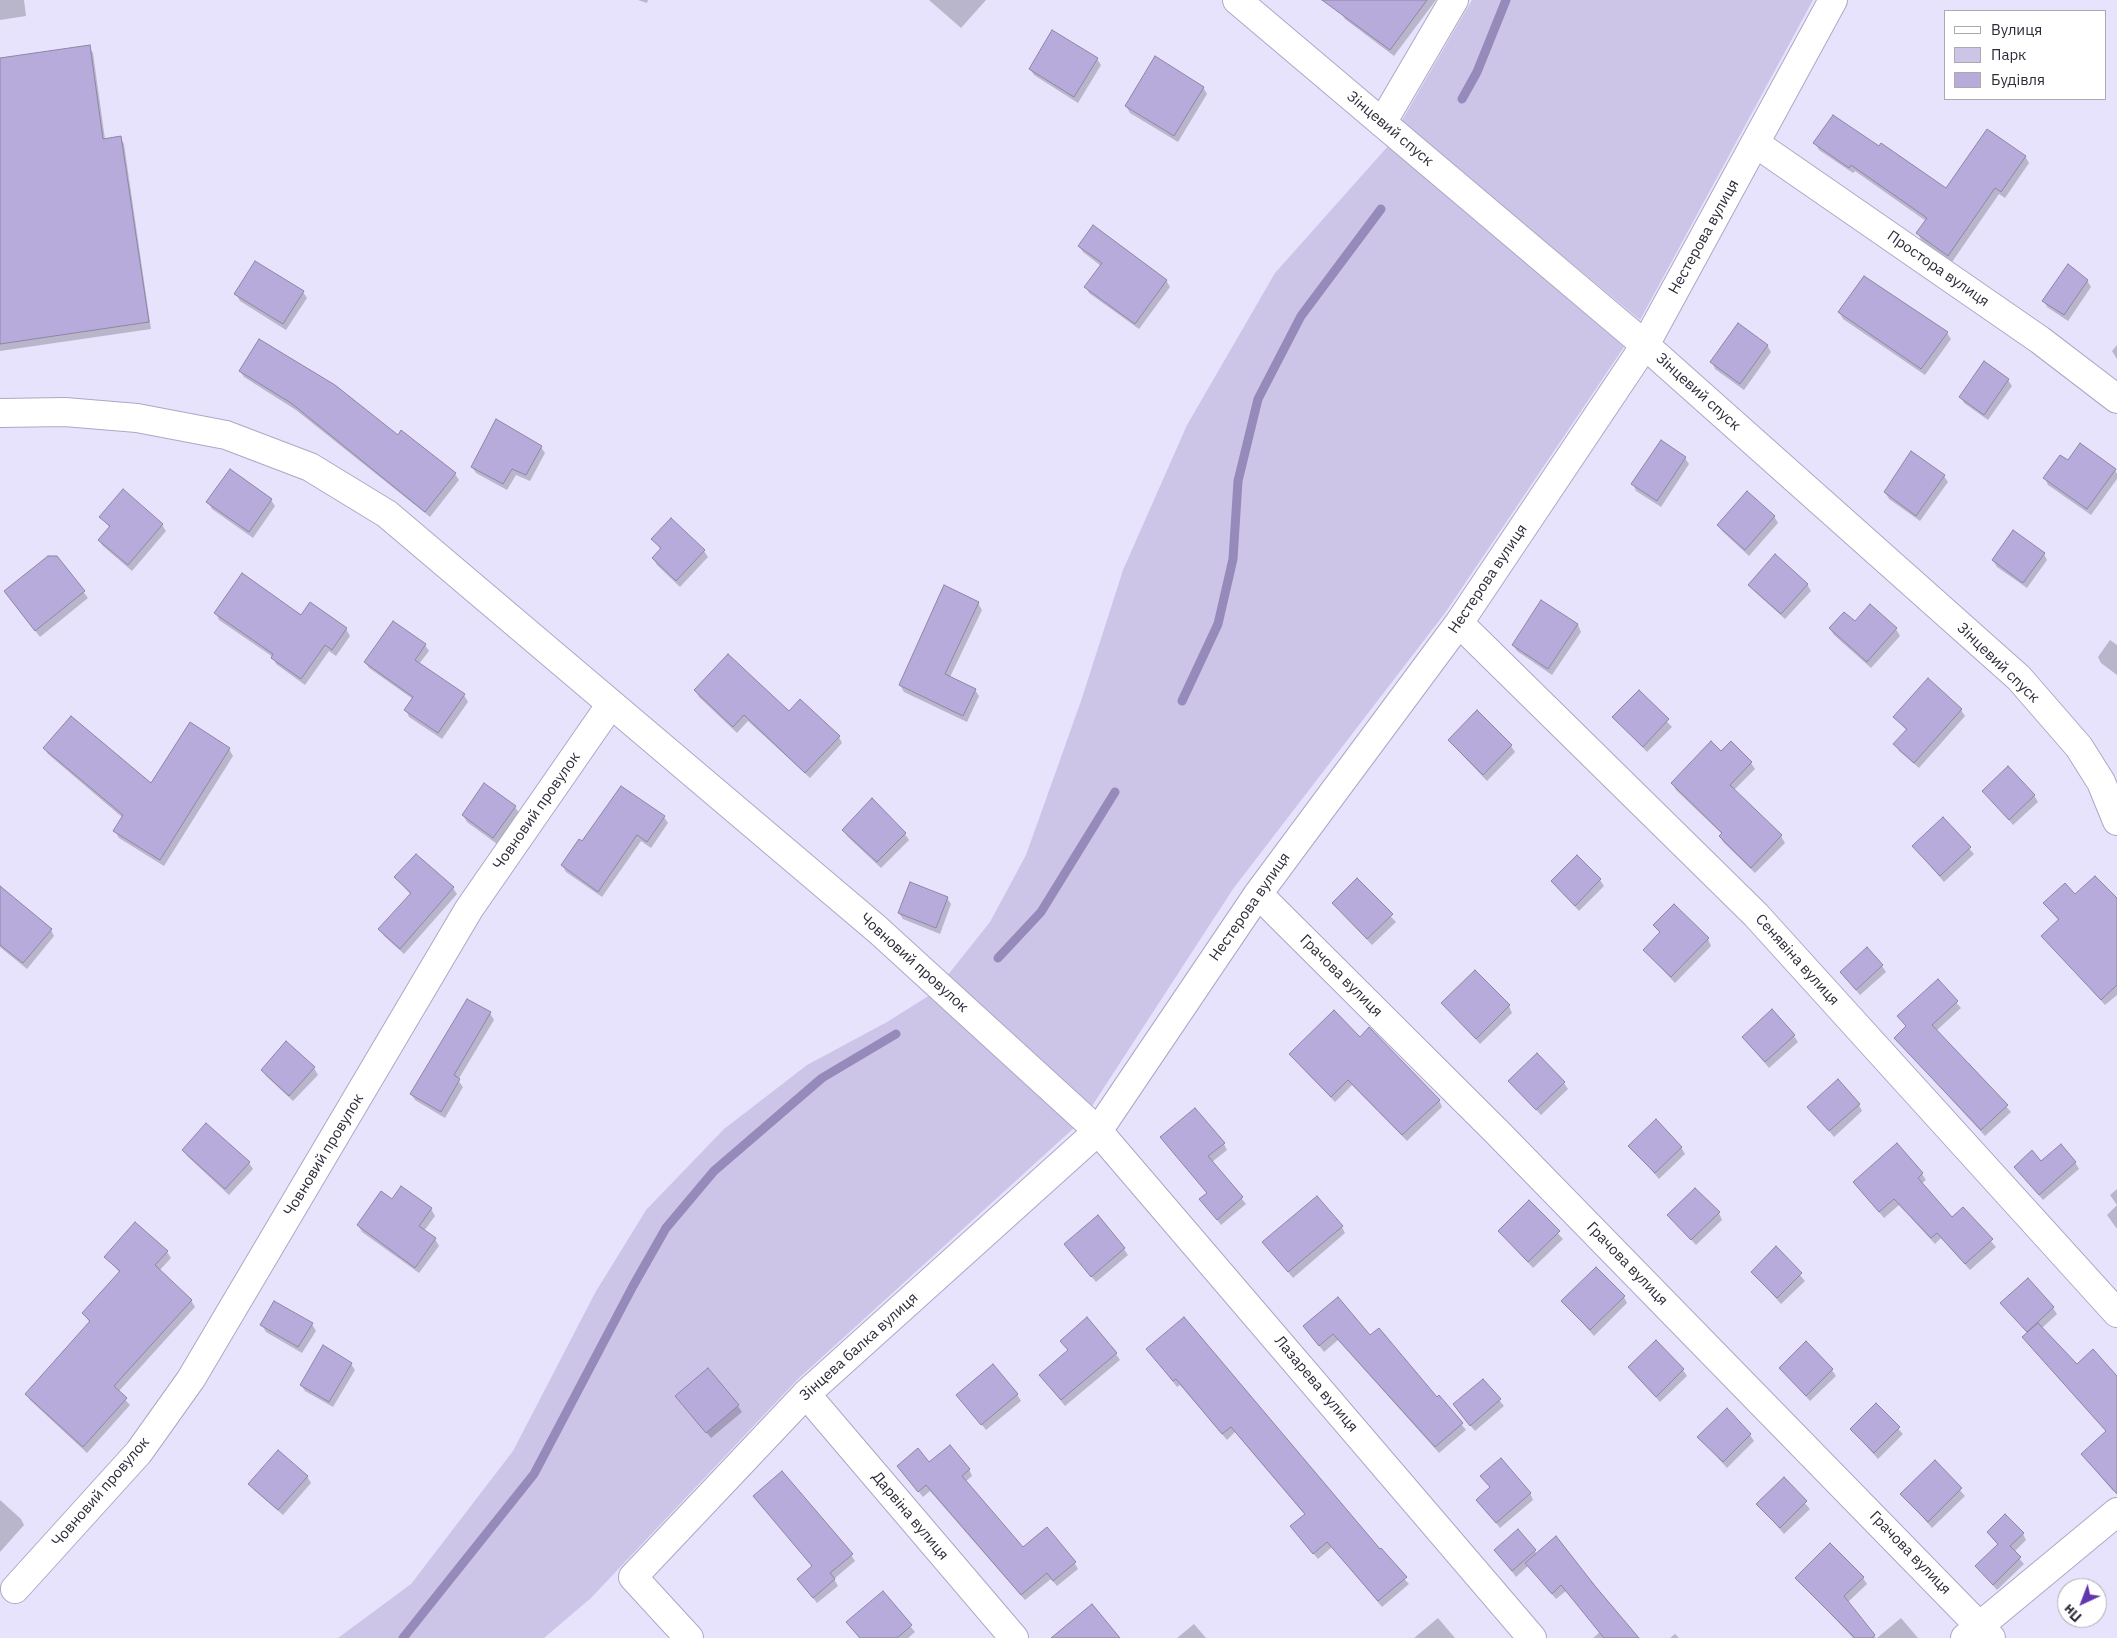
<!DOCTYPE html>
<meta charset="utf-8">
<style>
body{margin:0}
#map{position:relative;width:2117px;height:1638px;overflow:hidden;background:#e8e3fd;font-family:"IBM Plex Sans",sans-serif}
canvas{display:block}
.legend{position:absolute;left:1944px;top:10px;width:162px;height:90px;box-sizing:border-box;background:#fff;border:1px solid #ababaf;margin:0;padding:6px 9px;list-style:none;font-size:15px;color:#2e2c38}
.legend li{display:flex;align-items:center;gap:10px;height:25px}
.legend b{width:25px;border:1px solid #ababaf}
.north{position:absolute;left:2057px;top:1578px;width:50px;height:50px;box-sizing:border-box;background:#fff;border:1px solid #ababaf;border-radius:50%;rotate:223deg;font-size:14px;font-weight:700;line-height:20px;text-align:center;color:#2e2c38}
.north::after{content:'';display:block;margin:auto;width:18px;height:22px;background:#6236ad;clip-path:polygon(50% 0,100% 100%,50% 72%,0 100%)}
</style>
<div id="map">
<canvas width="2117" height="1638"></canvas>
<ul class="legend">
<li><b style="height:6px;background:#fff"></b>Вулиця</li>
<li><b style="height:14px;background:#ccc5e8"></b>Парк</li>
<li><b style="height:14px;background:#b7abdc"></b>Будівля</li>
</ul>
<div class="north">Пн</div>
</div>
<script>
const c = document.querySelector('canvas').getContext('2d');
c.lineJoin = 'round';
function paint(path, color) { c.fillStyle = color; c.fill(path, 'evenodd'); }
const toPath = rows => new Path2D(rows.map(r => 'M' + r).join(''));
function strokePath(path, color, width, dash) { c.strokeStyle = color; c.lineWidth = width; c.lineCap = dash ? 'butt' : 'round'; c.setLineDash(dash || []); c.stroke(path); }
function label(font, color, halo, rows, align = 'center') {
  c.font = font + ' "IBM Plex Sans",sans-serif'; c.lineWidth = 4; c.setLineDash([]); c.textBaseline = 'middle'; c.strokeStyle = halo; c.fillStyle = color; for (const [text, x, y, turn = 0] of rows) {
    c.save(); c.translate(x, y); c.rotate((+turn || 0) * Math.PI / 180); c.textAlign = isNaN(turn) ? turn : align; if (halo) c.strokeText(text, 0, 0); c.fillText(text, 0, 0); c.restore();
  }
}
const green = toPath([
 [1472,0,1813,0,1640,320,1401,122],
 [1389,145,1624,347,1445,613,1233,889,1092,1106,947,976,990,922,1026,855,1081,701,1123,570,1187,425,1275,273],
 [930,995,1075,1127,798,1379,591,1598,544,1638,338,1638,411,1584,513,1451,595,1293,646,1210,724,1129,807,1065,887,1022]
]);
const shadow = toPath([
 [0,0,24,0,26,16,0,20],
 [638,0,648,0,647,3],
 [929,0,986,0,961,28],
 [1350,0,1436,0,1394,56,1345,19,1341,13],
 [89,47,93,53,105,139,120,137,124,144,151,329,0,351,0,59],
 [1097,59,1101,65,1078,103,1034,75,1030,69],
 [1203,87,1207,94,1178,142,1130,113,1126,106],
 [1815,143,1880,148,1946,189,2025,156,2029,163,2005,198,1999,194,1952,262,1921,240,1918,233,1926,221,1855,171,1853,173,1819,150],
 [1079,246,1166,280,1170,287,1139,329,1089,293,1086,287,1101,266,1083,252],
 [2087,280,2091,287,2068,321,2047,307,2044,301],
 [303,292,307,298,286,330,240,301,236,294],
 [1839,312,1947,333,1951,339,1925,375,1843,319],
 [1767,345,1771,352,1744,390,1715,369,1712,362],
 [2117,345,2117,359,2112,351],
 [240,371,398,436,455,474,459,480,430,517,296,410,244,377],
 [2008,380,2012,386,1988,420,1964,403,1961,397],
 [1661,442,1685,458,1689,464,1661,507,1636,491,1633,484],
 [541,447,545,453,530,481,516,475,507,490,476,473,472,467],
 [2068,462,2115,470,2117,474,2117,479,2091,515,2048,485,2045,478],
 [1944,476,1948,482,1920,521,1889,499,1885,492],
 [271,500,275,506,253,538,212,509,208,502],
 [1774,516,1778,523,1749,556,1722,531,1718,525],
 [101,517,162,525,166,531,132,571,103,546,99,540,110,528],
 [671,520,704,551,708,557,680,587,657,565,653,558,661,550,653,539],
 [2044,554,2047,560,2027,588,1997,567,1993,560],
 [57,557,88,598,40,637,5,592],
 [1807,584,1811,591,1785,619,1754,591,1750,585],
 [1542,602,1578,625,1581,632,1552,675,1517,651,1513,645],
 [978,603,982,610,950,677,975,690,979,696,967,722,904,692,900,685],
 [1870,606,1896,629,1900,636,1871,668,1834,635,1830,629,1855,623],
 [216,613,301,617,346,629,350,636,336,656,329,651,305,685,276,664,273,657,219,620],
 [2110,640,2117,645,2117,675,2101,663,2098,657],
 [425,645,429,651,419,664,464,695,468,702,442,739,409,717,406,710,413,699,369,668,365,662],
 [695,690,789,713,839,737,842,743,810,778,748,721,737,733,699,697],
 [1639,692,1672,727,1647,752,1614,718],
 [1961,710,1965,716,1919,768,1899,751,1895,744,1907,731,1894,717],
 [190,724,229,749,233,756,164,866,119,838,115,831,123,818,48,754,44,748,151,785],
 [1449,741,1511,746,1515,752,1487,781],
 [1721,753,1751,763,1755,769,1734,790,1781,836,1785,843,1755,873,1724,843,1720,837,1722,834,1676,790,1672,783],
 [1984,791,2034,795,2038,802,2013,825],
 [515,807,519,813,497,844,467,822,463,815],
 [664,817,668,823,651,848,641,841,602,897,566,872,562,865,582,842],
 [1943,819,1974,854,1944,882,1913,846],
 [844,830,905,834,909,840,881,868,847,836],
 [396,878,453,888,457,894,404,954,384,936,380,929,411,895],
 [1357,880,1396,922,1372,945,1333,903],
 [1600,880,1604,886,1579,911,1552,882],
 [2075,896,2117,926,2117,995,2105,1005,2043,936,2059,921,2044,904],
 [0,897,51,930,54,936,27,969,0,947],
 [947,898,951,904,940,934,903,919,899,913],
 [1655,925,1708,939,1711,946,1675,983,1644,950,1660,934],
 [1882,966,1886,972,1860,995,1841,973],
 [1938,981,1961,1008,1936,1031,1967,1065,1969,1063,2011,1112,1985,1136,1895,1038,1907,1027,1898,1016],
 [1442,1003,1509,1006,1512,1013,1480,1044],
 [490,1013,494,1020,458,1080,463,1087,445,1118,415,1100,411,1094],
 [1794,1036,1798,1042,1769,1068,1743,1037],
 [1360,1038,1439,1100,1442,1107,1407,1141,1352,1085,1335,1102,1290,1055],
 [314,1068,318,1075,293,1101,266,1076,262,1070],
 [1509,1081,1564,1083,1568,1089,1541,1115],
 [1859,1105,1862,1111,1834,1137,1809,1107],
 [1162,1138,1224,1144,1227,1150,1212,1162,1246,1204,1221,1225,1201,1199,1208,1194],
 [1630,1146,1681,1147,1685,1154,1659,1179],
 [183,1150,249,1163,253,1169,229,1195,187,1156],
 [2075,1162,2079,1169,2043,1200,2015,1167],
 [1922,1174,1926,1180,1921,1184,1952,1219,1963,1208,1996,1247,1970,1270,1941,1238,1935,1244,1899,1205,1884,1218,1854,1183],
 [2117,1189,2117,1205,2110,1195],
 [392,1201,431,1209,435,1216,424,1231,435,1239,439,1246,419,1273,362,1232,358,1225],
 [1529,1202,1563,1239,1533,1268,1499,1231],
 [2117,1205,2117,1229,2107,1215],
 [1719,1213,1722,1220,1696,1245,1668,1215],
 [1342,1227,1345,1233,1293,1278,1268,1248],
 [1776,1248,1805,1281,1781,1304,1752,1272],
 [1124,1249,1128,1255,1096,1282,1069,1250],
 [167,1252,171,1258,159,1271,191,1300,195,1307,118,1392,130,1405,87,1453,30,1400,26,1394,90,1323,84,1314,120,1273,106,1257],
 [1624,1297,1627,1303,1594,1336,1563,1301],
 [2002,1303,2053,1308,2057,1314,2042,1328,2077,1365,2117,1379,2117,1487,2113,1491,2082,1454,2107,1432,2028,1344,2024,1337,2028,1334],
 [312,1324,316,1331,302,1353,266,1332,262,1325],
 [1305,1327,1370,1337,1436,1398,1439,1396,1466,1430,1439,1453,1338,1340,1324,1352],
 [1061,1341,1116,1354,1120,1360,1065,1406,1040,1375,1069,1351],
 [1148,1350,1379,1551,1409,1584,1382,1607,1332,1547,1318,1559,1296,1533,1305,1515,1235,1432,1227,1440,1180,1385,1177,1387],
 [351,1364,355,1370,333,1407,305,1391,301,1385],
 [1629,1368,1683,1370,1687,1376,1660,1402],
 [1780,1368,1832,1370,1836,1376,1810,1401],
 [1483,1380,1504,1406,1475,1431,1458,1411],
 [1017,1394,1021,1401,986,1430,958,1395],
 [676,1396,738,1406,742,1412,711,1438],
 [1876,1405,1903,1434,1878,1459,1851,1429],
 [1750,1435,1754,1441,1727,1468,1699,1437],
 [1935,1462,1965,1496,1932,1528,1902,1494],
 [929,1464,969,1469,972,1476,965,1482,1023,1549,1074,1562,1078,1569,1057,1586,1051,1579,1025,1600,930,1491,923,1497,898,1466],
 [307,1476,311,1483,283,1515,254,1490,250,1484],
 [1482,1476,1530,1493,1533,1500,1500,1528,1478,1500,1491,1488],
 [1784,1479,1810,1509,1784,1534,1758,1504],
 [754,1496,851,1555,855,1561,834,1579,838,1586,817,1603,798,1579,813,1567],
 [0,1500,21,1519,24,1525,0,1552],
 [1518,1531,1537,1554,1556,1538,1638,1638,1593,1638,1600,1632,1566,1591,1556,1599,1528,1566,1516,1577,1496,1550],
 [1988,1533,2023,1534,2026,1540,2014,1552,2024,1564,1997,1590,1977,1567,1998,1545],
 [1797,1578,1863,1578,1867,1584,1848,1602,1876,1638,1853,1638],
 [883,1592,915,1632,908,1638,859,1638,848,1622],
 [1438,1618,1455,1638,1414,1638],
 [1901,1618,1918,1638,1877,1638],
 [1194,1624,1206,1638,1177,1638],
 [1675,1634,1679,1638,1670,1638]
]);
const stream = toPath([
 [1462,99,1477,72,1506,0],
 [1182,701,1218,624,1233,559,1238,481,1258,399,1301,316,1381,209],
 [998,958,1041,912,1115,792],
 [403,1638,534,1474,633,1286,666,1228,714,1171,822,1078,896,1034]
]);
const building = toPath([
 [1322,0,1427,0,1390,50,1322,0],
 [1052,30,1098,58,1074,97,1029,69,1052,30],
 [90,45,103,139,121,136,149,322,0,344,0,58,90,45],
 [1155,56,1204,87,1174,136,1125,106,1155,56],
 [1833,115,1879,146,1881,143,1946,188,1987,129,2026,156,2001,192,1995,188,1948,256,1916,233,1927,218,1851,165,1849,168,1813,143,1833,115],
 [1093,225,1167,280,1135,324,1084,287,1102,263,1078,246,1093,225],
 [255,261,304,291,283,324,234,294,255,261],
 [2068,264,2088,280,2064,315,2042,301,2068,264],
 [1864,276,1948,332,1921,369,1838,312,1864,276],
 [1738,323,1768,345,1740,384,1710,362,1738,323],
 [259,339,335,385,398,435,401,430,456,473,425,512,291,403,239,371,259,339],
 [1984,361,2009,379,1984,415,1959,397,1984,361],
 [496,419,542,446,526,475,512,469,503,484,471,467,496,419],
 [1661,440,1686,457,1657,501,1631,484,1661,440],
 [2080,443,2116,469,2087,509,2043,478,2060,455,2068,460,2080,443],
 [1911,451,1945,475,1916,516,1884,492,1911,451],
 [230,469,272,499,249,532,206,502,230,469],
 [123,489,163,524,128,565,98,540,110,526,99,517,123,489],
 [1747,491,1775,516,1745,550,1717,525,1747,491],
 [671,518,705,550,676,581,652,558,661,548,651,539,671,518],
 [2013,530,2045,553,2023,583,1992,560,2013,530],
 [1775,554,1808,584,1781,614,1748,585,1775,554],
 [48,556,57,556,85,591,35,631,4,591,48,556],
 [242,573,301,615,310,602,347,628,332,650,325,645,301,679,271,658,273,654,214,613,242,573],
 [944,585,979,602,945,674,976,689,963,716,899,685,944,585],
 [1541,600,1578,624,1548,669,1512,645,1541,600],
 [1870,604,1897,628,1867,662,1829,628,1844,612,1855,621,1870,604],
 [393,621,426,644,415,660,465,694,438,733,404,710,413,697,364,662,393,621],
 [728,654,789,711,800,699,840,736,805,773,744,715,733,727,694,690,728,654],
 [1928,678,1962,709,1914,763,1893,744,1907,729,1893,717,1928,678],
 [1639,690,1669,719,1643,747,1612,717,1639,690],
 [1477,710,1512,745,1483,775,1448,740,1477,710],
 [71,716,151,783,190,722,230,748,160,860,113,831,123,815,43,748,71,716],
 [1711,741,1721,751,1731,741,1752,762,1730,785,1782,835,1751,868,1719,836,1722,833,1671,783,1711,741],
 [2008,766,2035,795,2009,820,1982,791,2008,766],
 [484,783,516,806,493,838,462,815,484,783],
 [621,786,665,816,647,842,637,835,598,892,561,865,579,839,582,841,621,786],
 [872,798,906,833,877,862,842,830,872,798],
 [1943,817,1971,847,1940,876,1912,846,1943,817],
 [416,854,454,887,400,949,378,929,411,893,394,877,416,854],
 [1577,855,1601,879,1575,906,1551,881,1577,855],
 [2095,876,2117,898,2117,985,2101,1000,2041,936,2059,919,2043,903,2065,883,2075,894,2095,876],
 [1357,878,1393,914,1367,939,1332,903,1357,878],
 [910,882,948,897,936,928,898,913,910,882],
 [0,886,52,929,23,963,0,945,0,886],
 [1674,904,1709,938,1671,977,1643,950,1660,932,1653,925,1674,904],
 [1867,947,1883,965,1856,990,1840,972,1867,947],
 [1475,970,1510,1005,1476,1039,1441,1003,1475,970],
 [1938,979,1958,1001,1932,1025,2008,1105,1981,1130,1894,1038,1906,1026,1897,1016,1938,979],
 [467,999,491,1012,454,1075,460,1079,441,1112,410,1094,467,999],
 [1772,1009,1795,1035,1765,1062,1742,1037,1772,1009],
 [1334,1010,1360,1037,1369,1027,1440,1100,1402,1135,1348,1080,1331,1097,1289,1054,1334,1010],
 [286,1041,315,1067,289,1096,261,1070,286,1041],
 [1537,1053,1565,1082,1536,1110,1508,1081,1537,1053],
 [1838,1079,1860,1104,1829,1131,1807,1107,1838,1079],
 [1195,1108,1225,1143,1208,1156,1243,1197,1217,1220,1199,1199,1207,1193,1160,1137,1195,1108],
 [1656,1119,1682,1147,1655,1173,1628,1146,1656,1119],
 [206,1123,250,1162,225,1189,182,1150,206,1123],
 [1897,1143,1923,1173,1918,1178,1952,1217,1963,1207,1993,1239,1965,1264,1937,1233,1931,1238,1894,1199,1879,1212,1853,1182,1897,1143],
 [2061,1144,2076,1162,2039,1195,2014,1167,2032,1150,2041,1161,2061,1144],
 [401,1186,432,1208,419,1226,436,1238,415,1268,357,1225,381,1191,392,1199,401,1186],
 [1695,1188,1720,1212,1691,1240,1667,1215,1695,1188],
 [1317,1196,1343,1226,1288,1272,1262,1242,1317,1196],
 [1529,1200,1560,1231,1528,1262,1498,1231,1529,1200],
 [1098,1215,1125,1248,1091,1277,1064,1244,1098,1215],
 [135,1222,168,1251,155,1265,192,1300,114,1386,127,1398,83,1447,25,1394,90,1321,82,1313,120,1271,104,1257,135,1222],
 [1776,1246,1802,1273,1777,1298,1751,1272,1776,1246],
 [1596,1267,1625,1296,1590,1330,1561,1301,1596,1267],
 [2028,1278,2054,1307,2027,1332,2000,1303,2028,1278],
 [1338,1297,1370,1335,1379,1328,1437,1397,1439,1395,1463,1423,1435,1447,1333,1334,1319,1346,1303,1326,1338,1297],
 [274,1301,313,1323,298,1347,260,1325,274,1301],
 [1087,1317,1117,1353,1061,1400,1039,1375,1068,1350,1060,1341,1087,1317],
 [1184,1317,1380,1549,1381,1548,1407,1577,1378,1601,1327,1542,1313,1554,1290,1526,1305,1514,1231,1427,1222,1434,1176,1379,1173,1381,1146,1349,1184,1317],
 [2038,1323,2077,1364,2093,1349,2117,1376,2117,1494,2081,1454,2106,1431,2022,1337,2038,1323],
 [1656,1340,1684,1369,1656,1397,1628,1367,1656,1340],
 [1806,1341,1833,1369,1806,1396,1779,1368,1806,1341],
 [323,1345,352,1363,329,1402,300,1385,323,1345],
 [993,1364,1018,1394,981,1425,956,1395,993,1364],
 [708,1368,739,1405,706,1433,675,1396,708,1368],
 [1483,1379,1501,1399,1470,1426,1453,1404,1483,1379],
 [1876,1403,1900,1427,1874,1453,1850,1429,1876,1403],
 [1727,1408,1751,1434,1723,1462,1697,1437,1727,1408],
 [950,1445,970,1469,962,1476,1023,1547,1047,1527,1076,1562,1053,1581,1047,1573,1021,1595,926,1485,918,1492,897,1466,918,1448,929,1462,950,1445],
 [278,1450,308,1476,278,1510,248,1484,278,1450],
 [1501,1458,1531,1493,1496,1523,1476,1500,1490,1487,1480,1476,1501,1458],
 [1935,1460,1962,1488,1928,1522,1900,1494,1935,1460],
 [782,1471,853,1554,830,1573,835,1579,813,1598,797,1579,812,1566,753,1496,782,1471],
 [1784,1477,1807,1501,1780,1528,1756,1504,1784,1477],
 [2005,1514,2024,1533,2010,1546,2021,1557,1993,1585,1975,1566,1998,1544,1987,1532,2005,1514],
 [1518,1529,1536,1550,1512,1571,1494,1550,1518,1529],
 [1556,1536,1595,1586,1639,1638,1604,1638,1561,1585,1552,1594,1525,1563,1556,1536],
 [1830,1543,1864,1577,1844,1596,1875,1635,1872,1638,1855,1638,1795,1578,1830,1543],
 [883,1591,912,1625,897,1638,860,1638,846,1622,883,1591],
 [1092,1604,1120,1638,1051,1638,1092,1604]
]);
const minor = toPath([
 [1237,0,1645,345,2019,678,2079,747,2101,782,2117,821],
 [1382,123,1454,0],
 [1755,143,2040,340,2117,399],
 [1459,623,1756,915,2117,1313],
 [1258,894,1497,1132,1991,1638],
 [806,1394,1014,1638],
 [15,1589,139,1452,191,1379,469,909,611,704],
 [689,1638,633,1577,806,1394,1098,1131,1258,894,1459,623,1645,345,1833,0],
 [1965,1638,2117,1512]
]);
const tertiary = toPath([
 [0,413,65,412,137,418,226,435,310,467,387,514,878,930,1098,1131,1532,1638]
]);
const streetNames = [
 ["Зінцевий спуск",1390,129,40],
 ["Нестерова вулиця",1704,237,-61],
 ["Простора вулиця",1938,269,35],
 ["Зінцевий спуск",1698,392,42],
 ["Нестерова вулиця",1488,579,-56],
 ["Зінцевий спуск",1998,663,44],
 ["Човновий провулок",537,811,-55],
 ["Нестерова вулиця",1250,907,-55],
 ["Сенявіна вулиця",1797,960,48],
 ["Човновий провулок",914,963,42],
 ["Грачова вулиця",1341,976,45],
 ["Човновий провулок",324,1155,-59],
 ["Грачова вулиця",1627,1264,46],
 ["Зінцева балка вулиця",859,1347,-42],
 ["Лазарева вулиця",1316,1384,50],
 ["Човновий провулок",101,1492,-49],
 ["Дарвіна вулиця",910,1516,50],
 ["Грачова вулиця",1910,1553,46]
];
paint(green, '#ccc5e8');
paint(shadow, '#0003');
strokePath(stream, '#958ab9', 9);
paint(building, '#b7abdc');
strokePath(building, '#8d86a3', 1);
strokePath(minor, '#ada7c5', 30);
strokePath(tertiary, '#ada7c5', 30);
strokePath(minor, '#fff', 28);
strokePath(tertiary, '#fff', 28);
label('15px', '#2e2c38', '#fff', streetNames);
</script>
